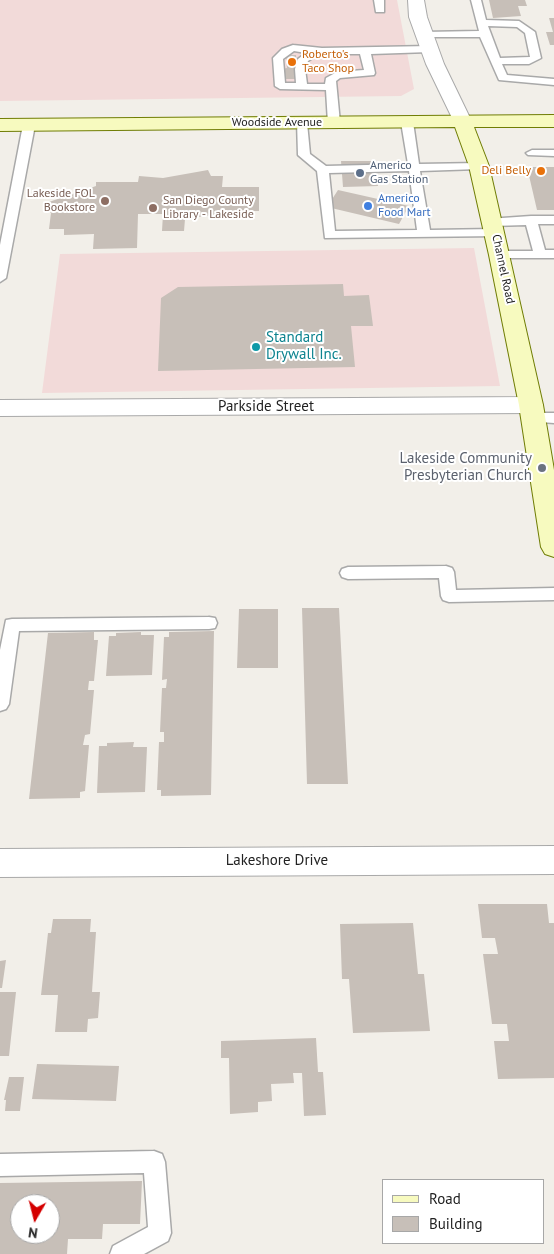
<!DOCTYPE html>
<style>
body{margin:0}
#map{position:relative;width:554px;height:1254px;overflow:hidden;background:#f2efe9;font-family:"PT Sans",sans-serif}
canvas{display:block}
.legend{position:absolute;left:382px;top:1179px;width:162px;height:65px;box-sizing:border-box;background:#fff;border:1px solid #a7a7a7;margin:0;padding:6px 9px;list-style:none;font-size:15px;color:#222}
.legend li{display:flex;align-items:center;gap:10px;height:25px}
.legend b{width:25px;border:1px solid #a7a7a7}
.north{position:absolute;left:10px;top:1194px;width:50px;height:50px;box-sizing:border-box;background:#fff;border:1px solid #a7a7a7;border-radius:50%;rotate:188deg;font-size:14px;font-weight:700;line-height:20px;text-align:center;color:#222}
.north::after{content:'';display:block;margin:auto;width:18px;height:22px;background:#d40000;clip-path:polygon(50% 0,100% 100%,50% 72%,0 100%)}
</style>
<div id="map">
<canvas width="554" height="1254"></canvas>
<ul class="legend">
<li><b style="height:6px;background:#f7fabf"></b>Road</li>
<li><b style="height:14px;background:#c7bfb8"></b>Building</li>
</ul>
<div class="north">N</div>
</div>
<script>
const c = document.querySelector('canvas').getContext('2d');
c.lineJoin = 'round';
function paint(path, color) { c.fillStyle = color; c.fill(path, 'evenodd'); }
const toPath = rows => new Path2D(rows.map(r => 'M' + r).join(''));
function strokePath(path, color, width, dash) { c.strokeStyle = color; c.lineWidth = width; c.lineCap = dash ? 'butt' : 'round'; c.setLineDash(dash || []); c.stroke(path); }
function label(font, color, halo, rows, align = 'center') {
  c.font = font + ' "PT Sans",sans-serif'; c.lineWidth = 4; c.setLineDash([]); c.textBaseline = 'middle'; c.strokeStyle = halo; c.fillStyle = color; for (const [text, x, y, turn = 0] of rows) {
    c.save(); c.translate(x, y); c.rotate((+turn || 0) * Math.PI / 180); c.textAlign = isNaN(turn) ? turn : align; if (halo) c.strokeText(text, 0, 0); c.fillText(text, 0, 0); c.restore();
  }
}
const commercial = toPath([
 [0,0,397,0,414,89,401,96,0,101],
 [474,248,500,386,42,393,60,254]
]);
const building = toPath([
 [489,0,525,0,527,6,518,6,521,16,493,18],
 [549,18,554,18,554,45,550,45,546,32,553,32],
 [286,55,296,55,298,79,283,79,282,69,287,68],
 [341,161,375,161,378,186,343,187],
 [527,167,554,167,554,210,537,210],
 [208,170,211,176,223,176,222,187,259,187,259,211,238,211,185,219,184,231,162,231,163,214,138,214,137,248,93,249,94,234,64,235,64,229,49,229,51,213,43,204,96,186,96,182,138,182,139,176,163,178],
 [338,190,409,206,399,224,327,207],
 [343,284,344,296,369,295,373,326,351,326,355,367,158,371,161,298,178,287],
 [302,608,339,608,348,784,307,784],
 [239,609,278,609,278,668,237,668],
 [214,631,211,795,161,796,161,790,157,790,159,742,164,742,164,732,160,732,162,688,166,688,167,679,162,680,164,637,169,637,169,632],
 [94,632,94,640,98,640,94,681,89,681,88,690,94,690,90,734,85,735,83,745,89,745,85,791,80,792,80,798,29,799,48,633],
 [141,632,141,635,154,635,152,675,106,676,109,636,116,636,116,633],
 [134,742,133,747,147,747,145,792,97,793,99,746,107,746,107,743],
 [478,904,547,904,549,923,554,923,554,1078,498,1079,494,1041,509,1041,507,1024,492,1024,483,954,498,954,495,938,482,938],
 [53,919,91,919,90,932,96,932,92,992,100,992,98,1018,88,1019,87,1032,55,1032,58,995,41,995,48,933,51,933],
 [413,923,418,974,424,974,430,1031,353,1033,349,979,342,979,340,924],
 [6,960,2,988,0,988,0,961],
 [0,992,16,992,9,1056,0,1056],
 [316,1038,318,1072,323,1072,326,1115,304,1116,302,1073,293,1073,294,1083,271,1084,272,1101,258,1102,258,1112,230,1114,229,1058,221,1058,221,1041],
 [37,1064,119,1066,116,1101,32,1099],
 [9,1077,24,1077,20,1111,5,1111,6,1100,4,1100],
 [142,1181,140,1224,103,1224,102,1239,68,1239,67,1254,0,1254,0,1183],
 [20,1204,50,1204,50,1234,20,1234]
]);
const service = toPath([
 [374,0,384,0,384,12,376,12,374,0],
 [471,0,481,0,486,20,519,21,535,32,541,58,529,64,502,64,507,75,554,79,554,85,499,80,480,37,420,37,419,35,424,32,479,31,471,0],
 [488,26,517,27,525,33,530,57,500,58,488,26],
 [293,45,322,48,430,46,435,49,430,52,371,54,375,73,374,75,340,78,336,81,340,123,334,126,328,123,326,90,280,89,275,86,273,58,282,49,293,45],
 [294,51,306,53,298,59,295,69,296,83,285,83,283,59,294,51],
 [323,54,360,54,364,70,337,72,326,78,325,84,307,84,305,69,308,61,317,55,323,54],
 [407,119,413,122,419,164,479,163,485,166,479,169,420,171,430,230,495,229,501,233,499,236,325,238,317,171,298,155,297,121,301,120,307,123,310,154,326,166,408,164,401,122,407,119],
 [409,171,417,230,335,231,329,173,409,171],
 [29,122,35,125,6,278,0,282,0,245,23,125,29,122],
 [532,150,554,150,554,156,528,155,526,153,532,150],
 [531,216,554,216,554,224,538,224,545,250,554,250,554,258,496,258,494,255,496,252,500,251,533,251,526,225,492,226,488,225,486,222,488,219,531,216],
 [532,413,554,413,554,423,527,421,525,418,532,413],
 [446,566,452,568,454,572,456,590,554,588,554,600,449,602,443,600,441,596,439,578,348,579,342,577,340,573,342,569,348,567,446,566],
 [209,617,215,618,217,623,215,628,209,629,19,631,9,704,6,709,0,711,0,650,6,620,12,619,209,617],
 [154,1151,162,1154,165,1162,171,1233,168,1241,144,1254,110,1254,113,1246,148,1227,144,1173,0,1176,0,1154,154,1151]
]);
const tertiary = toPath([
 [408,0,424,0,427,17,444,64,472,122,470,126,456,126,454,122,426,64,409,17,408,0],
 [531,397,539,399,543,405,539,411,531,413,0,416,0,400,531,397],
 [554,846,554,874,0,877,0,849,554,846]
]);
const secondary = toPath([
 [554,115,554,127,474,127,489,166,543,405,554,470,554,557,545,554,541,547,519,405,489,255,469,166,455,127,0,131,0,119,554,115]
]);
const markers = [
 [292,62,5,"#e8710a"],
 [541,171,5,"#e8710a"],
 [360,173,5,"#5c6f8a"],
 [105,201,5,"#8d6e63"],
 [368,206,5,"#3f7fe0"],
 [153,208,5,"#8d6e63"],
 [256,347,5,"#0f9aa8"],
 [542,468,5,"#6b7280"]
];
const farFoodnames = [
 ["Roberto's",302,55],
 ["Taco Shop",302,69],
 ["Deli Belly",531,171,"right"]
];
const farStreetnames = [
 ["Woodside Avenue",277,123],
 ["Channel Road",503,269,78]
];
const farServicenames = [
 ["Americo",370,166],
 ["Gas Station",370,180]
];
const farEducationnames = [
 ["Lakeside FOL",95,194],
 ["Bookstore",95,208],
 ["San Diego County",163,201,"left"],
 ["Library - Lakeside",163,215,"left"]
];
const farShopnames = [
 ["Americo",378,199],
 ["Food Mart",378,213]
];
const cultureNames = [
 ["Standard",266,338],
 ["Drywall Inc.",266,355]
];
const streetNames = [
 ["Parkside Street",266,407],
 ["Lakeshore Drive",277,861]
];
const worshipNames = [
 ["Lakeside Community",532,459],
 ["Presbyterian Church",532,476]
];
paint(commercial, '#f2dad9');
paint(building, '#c7bfb8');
strokePath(service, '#a9a9a9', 3);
strokePath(tertiary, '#a9a9a9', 2);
strokePath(secondary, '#707d05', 2);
paint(service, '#fff');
paint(tertiary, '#fff');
paint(secondary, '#f7fabf');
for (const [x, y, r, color] of markers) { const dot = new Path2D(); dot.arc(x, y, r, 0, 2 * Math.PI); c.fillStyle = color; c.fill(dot); strokePath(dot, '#fff', 2); }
label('12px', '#c56008', '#fff', farFoodnames, 'left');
label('12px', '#222', '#fff', farStreetnames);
label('12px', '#4e5e75', '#fff', farServicenames, 'left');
label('12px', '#785e54', '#fff', farEducationnames, 'right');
label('12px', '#366cbe', '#fff', farShopnames, 'left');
label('15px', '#0d838f', '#fff', cultureNames, 'left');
label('15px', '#222', '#fff', streetNames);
label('15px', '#5b616d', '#fff', worshipNames, 'right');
</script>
